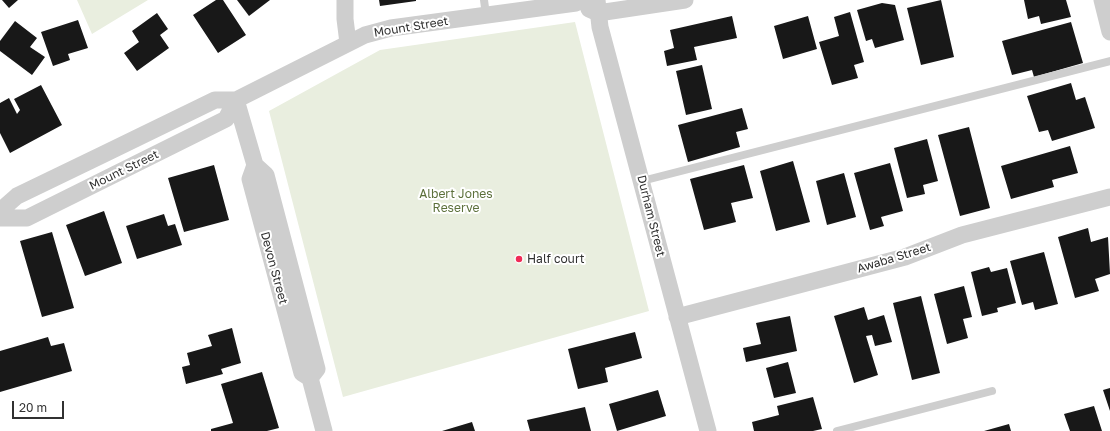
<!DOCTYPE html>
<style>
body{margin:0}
#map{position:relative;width:1110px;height:431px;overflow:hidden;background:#fff;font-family:"Golos Text",sans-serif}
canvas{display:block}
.scale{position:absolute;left:12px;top:401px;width:52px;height:18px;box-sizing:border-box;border:2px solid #313131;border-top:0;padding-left:5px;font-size:12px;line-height:14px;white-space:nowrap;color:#313131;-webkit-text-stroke:3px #fff;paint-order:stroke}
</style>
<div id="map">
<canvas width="1110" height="431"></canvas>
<div class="scale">20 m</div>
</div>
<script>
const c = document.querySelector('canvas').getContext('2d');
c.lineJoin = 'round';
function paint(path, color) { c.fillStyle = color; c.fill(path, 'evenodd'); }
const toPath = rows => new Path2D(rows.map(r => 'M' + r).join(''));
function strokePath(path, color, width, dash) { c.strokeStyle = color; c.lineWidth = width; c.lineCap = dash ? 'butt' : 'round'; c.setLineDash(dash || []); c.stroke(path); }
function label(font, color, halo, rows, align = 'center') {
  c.font = font + ' "Golos Text",sans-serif'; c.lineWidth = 4; c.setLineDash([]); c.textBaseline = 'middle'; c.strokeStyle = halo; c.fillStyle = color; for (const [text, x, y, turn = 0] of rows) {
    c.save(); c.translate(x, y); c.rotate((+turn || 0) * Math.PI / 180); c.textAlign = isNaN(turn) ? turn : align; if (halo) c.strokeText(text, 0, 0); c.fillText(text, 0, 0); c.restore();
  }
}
const green = toPath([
 [77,0,148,0,92,34],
 [575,22,649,311,343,397,269,111,380,50]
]);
const building = toPath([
 [2,0,18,0,9,8],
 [216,0,223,0,246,35,218,53,193,15],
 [237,0,270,0,249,16],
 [379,0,416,0,416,1,380,6],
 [941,0,954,57,921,65,907,8],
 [1024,0,1066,0,1071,17,1041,24,1039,16,1028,19],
 [882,3,895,5,904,40,875,48,872,39,866,41,857,10],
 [850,12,864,62,854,65,858,78,832,85,819,42,839,36,834,17],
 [157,13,168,29,160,35,169,48,137,71,124,53,139,42,132,31],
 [732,16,737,38,694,47,697,60,667,66,664,51,674,48,670,30],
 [808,16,817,49,783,59,774,26],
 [78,20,88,48,68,54,70,60,53,66,41,32],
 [15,21,37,38,30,47,45,57,32,75,0,51,0,41],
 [1071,22,1083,63,1034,77,1032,70,1012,75,1002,41],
 [702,65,712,109,686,115,676,71],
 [1071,83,1076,100,1085,97,1095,128,1052,141,1048,130,1039,132,1027,96],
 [41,85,62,125,10,153,0,133,0,103,9,98,17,114,20,110,14,99],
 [742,108,748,129,736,132,740,147,688,162,678,125],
 [969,127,990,208,960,216,938,135],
 [927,139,938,181,923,185,925,194,907,198,894,148],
 [1070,146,1078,173,1052,180,1054,187,1011,199,1001,166],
 [793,161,810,222,776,231,760,171],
 [890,163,903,211,881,217,884,226,870,230,854,173],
 [214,165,229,220,184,232,168,178],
 [744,165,753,198,731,203,736,222,704,230,690,179],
 [844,173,856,217,827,225,816,181],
 [104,211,122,263,85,276,66,225],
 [164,214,168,226,175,224,182,245,137,259,126,226],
 [1088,228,1091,242,1108,237,1110,274,1095,279,1099,291,1075,298,1058,237],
 [52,232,74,308,42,317,20,241],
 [1044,252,1058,304,1035,310,1033,302,1022,305,1010,261],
 [989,267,991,272,1007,268,1016,303,997,308,998,312,982,316,971,272],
 [964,286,972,317,963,319,968,338,947,344,934,294],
 [921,296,940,373,912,380,893,303],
 [864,307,868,320,884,315,892,342,875,346,872,335,866,336,878,375,854,383,834,316],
 [790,316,797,351,746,362,743,348,761,344,756,323],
 [232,328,241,363,221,369,223,374,186,384,182,367,190,365,187,353,212,346,208,335],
 [635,332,642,358,605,368,608,382,578,389,568,349],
 [48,337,51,346,64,343,72,371,0,392,0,351],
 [788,362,796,393,774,398,766,368],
 [262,372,279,428,267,431,211,431,211,429,233,423,221,384],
 [1110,388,1110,411,1103,390],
 [658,390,666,416,617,431,609,404],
 [813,397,822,429,813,431,754,431,752,422,779,415,777,406],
 [1094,406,1102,431,1070,431,1064,414],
 [585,407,591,431,530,431,527,420],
 [472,422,475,431,442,431],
 [1009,424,1011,431,984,431]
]);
const service = toPath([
 [484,0,486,15],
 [642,181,1110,61],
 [837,431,992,391]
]);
const minor = toPath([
 [345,0,345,19,348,43],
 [597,0,600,27,708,431],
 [1102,0,1110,32],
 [589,9,598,13,685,0],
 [236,100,255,165,266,175,317,369,310,378],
 [255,165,250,179,302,373,310,378],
 [0,211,17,196,104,154,215,100,236,100,365,35,391,28,576,3,580,0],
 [0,218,27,218,226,119,236,100],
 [677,317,905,257,962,235,1110,197],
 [310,378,324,431]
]);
const markers = [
 [519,259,4,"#f02b57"]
];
const streetNames = [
 ["Mount Street",411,27,-9],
 ["Mount Street",124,170,-26],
 ["Durham Street",651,216,76],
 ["Awaba Street",894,258,-17],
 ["Devon Street",274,268,75]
];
const parkNames = [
 ["Albert Jones",456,194],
 ["Reserve",456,208]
];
const poiNames = [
 ["Half court",527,259]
];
paint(green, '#e9eedf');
paint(building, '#181818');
strokePath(service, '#cecece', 8);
strokePath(minor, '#cecece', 17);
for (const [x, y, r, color] of markers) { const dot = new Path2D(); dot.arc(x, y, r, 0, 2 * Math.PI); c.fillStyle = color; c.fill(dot); strokePath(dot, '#fff', 1.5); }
label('12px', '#313131', '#fff', streetNames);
label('12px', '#5c703b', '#fff', parkNames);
label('12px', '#313131', '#fff', poiNames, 'left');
</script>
